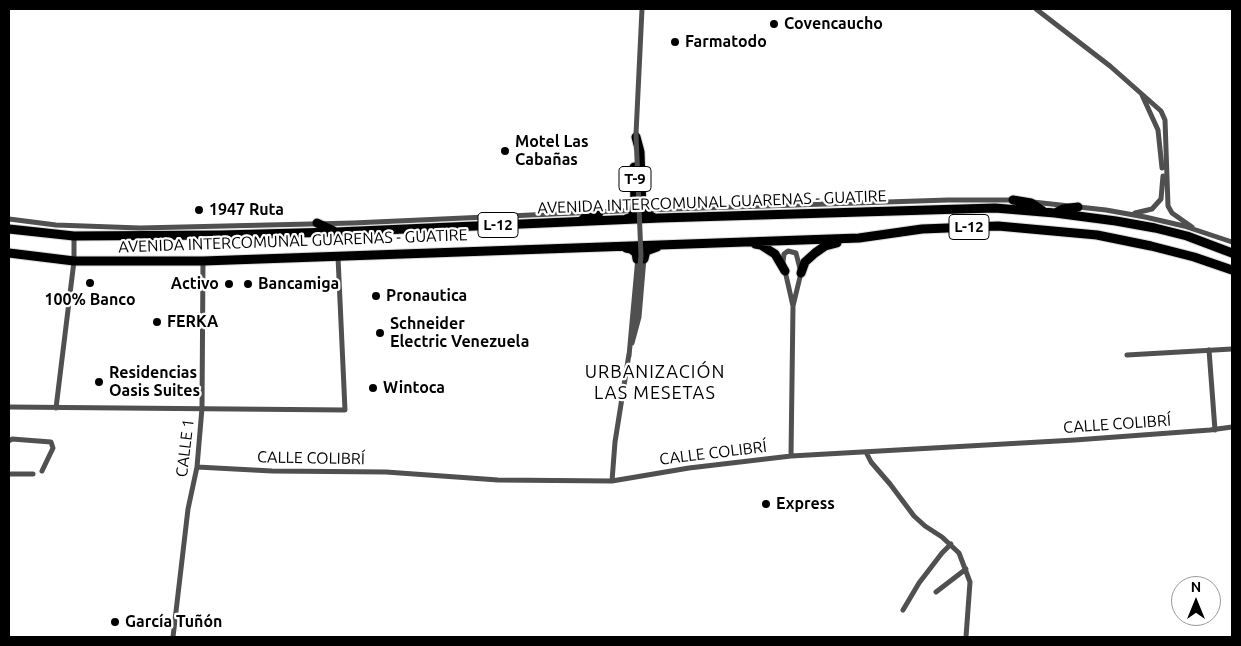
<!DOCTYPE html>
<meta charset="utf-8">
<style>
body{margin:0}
#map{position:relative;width:1241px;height:646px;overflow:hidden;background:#fff;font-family:Ubuntu,sans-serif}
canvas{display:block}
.frame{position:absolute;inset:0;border:10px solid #000;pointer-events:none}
.north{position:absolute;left:1171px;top:576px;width:50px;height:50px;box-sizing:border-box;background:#fff;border:1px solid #999;border-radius:50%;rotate:0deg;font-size:14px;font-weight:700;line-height:20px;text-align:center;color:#000}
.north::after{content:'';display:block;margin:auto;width:18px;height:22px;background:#000;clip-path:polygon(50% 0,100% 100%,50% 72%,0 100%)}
</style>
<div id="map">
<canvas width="1241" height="646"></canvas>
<div class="frame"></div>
<div class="north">N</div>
</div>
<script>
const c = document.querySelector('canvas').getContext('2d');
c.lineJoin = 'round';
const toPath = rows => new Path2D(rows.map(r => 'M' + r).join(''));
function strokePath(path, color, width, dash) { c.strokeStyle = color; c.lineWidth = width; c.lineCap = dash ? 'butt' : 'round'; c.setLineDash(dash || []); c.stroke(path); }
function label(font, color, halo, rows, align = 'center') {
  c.font = font + ' Ubuntu,sans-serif'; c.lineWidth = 4.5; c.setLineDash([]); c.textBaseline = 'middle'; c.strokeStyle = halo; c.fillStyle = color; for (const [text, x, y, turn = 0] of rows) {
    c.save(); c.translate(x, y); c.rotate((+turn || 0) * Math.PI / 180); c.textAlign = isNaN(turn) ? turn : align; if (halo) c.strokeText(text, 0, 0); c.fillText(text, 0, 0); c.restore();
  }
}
const minor = toPath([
 [1036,9,1110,66,1161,111,1165,120,1168,206,1172,213,1192,227],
 [1142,95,1158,130,1162,168],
 [636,134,642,9],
 [1033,202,1106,210,1145,217,1184,226,1232,242],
 [1135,213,1152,209,1161,199,1163,176],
 [9,219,56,225,140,228,353,223,642,210,948,200,1015,200],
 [634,331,637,291],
 [632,343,639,317,644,258],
 [1209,350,1215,430],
 [1127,355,1232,349],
 [629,356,638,257],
 [9,407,345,410,338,257],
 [56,408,74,261,74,236],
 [9,441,12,439,51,442,53,448,42,471],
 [866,452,871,462,890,484,914,516,925,526,942,537,959,553,970,582,966,637],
 [791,456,793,306,801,273,796,253,788,251,784,254,783,262,793,306],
 [197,467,272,471,386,472,498,480,612,481,689,468,791,456,1075,440,1210,430,1232,427],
 [9,474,33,474],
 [612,481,615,442,629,354],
 [936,592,966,569],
 [903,610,919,583,942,553,951,544],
 [173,637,188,509,197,467,202,408,203,261]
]);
const trunk = toPath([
 [636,137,640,152,642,210,644,213,653,217],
 [1013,200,1031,203,1043,211],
 [1057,212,1063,209,1078,207],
 [583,219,599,213],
 [626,219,632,217,635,204,634,167],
 [317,223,334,231],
 [9,229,74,236,221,235,336,232,660,218,995,208,1055,213,1116,221,1155,228,1187,236,1232,253],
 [755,244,761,245,775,254,785,271],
 [626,248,631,249,636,253,637,259],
 [9,253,74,261,203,261,859,238,922,229,998,226,1097,235,1151,246,1194,257,1232,270],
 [644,259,646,251,657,247],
 [801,273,805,262,815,253,825,246,837,243]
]);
const minorBridge = toPath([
 [636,134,641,256,637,291]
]);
const markers = [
 [774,24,5,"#000"],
 [675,42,5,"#000"],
 [505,151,5,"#000"],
 [199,210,5,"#000"],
 [90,283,5,"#000"],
 [229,284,5,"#000"],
 [248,284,5,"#000"],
 [376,296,5,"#000"],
 [157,322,5,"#000"],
 [380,333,5,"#000"],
 [99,382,5,"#000"],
 [373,388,5,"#000"],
 [766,504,5,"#000"],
 [115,622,5,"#000"]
];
const shields = [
 [635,179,32],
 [498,225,40],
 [969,227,40]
];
const shieldNames = [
 ["T-9",635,179],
 ["L-12",498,225],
 ["L-12",969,227]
];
const poiNames = [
 ["Covencaucho",784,24],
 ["Farmatodo",685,42],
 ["Motel Las",515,142],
 ["Cabañas",515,160],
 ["1947 Ruta",209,210],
 ["Activo",219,284,"right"],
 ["Bancamiga",258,284],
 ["Pronautica",386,296],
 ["100% Banco",90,300,"center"],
 ["FERKA",167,322],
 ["Schneider",390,324],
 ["Electric Venezuela",390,342],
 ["Residencias",109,373],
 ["Oasis Suites",109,391],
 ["Wintoca",383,388],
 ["Express",776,504],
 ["García Tuñón",125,622]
];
const streetNames = [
 ["AVENIDA INTERCOMUNAL GUARENAS - GUATIRE",712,202,-2],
 ["AVENIDA INTERCOMUNAL GUARENAS - GUATIRE",293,241,-2],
 ["CALLE COLIBRÍ",1117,424,-4],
 ["CALLE 1",185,448,-83],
 ["CALLE COLIBRÍ",713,453,-7],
 ["CALLE COLIBRÍ",311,458,1]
];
const neighbourhoodNames = [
 ["URBANIZACIÓN",655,372],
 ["LAS MESETAS",655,393]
];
strokePath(trunk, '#dbdbdb', 11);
strokePath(minor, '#505050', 5);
strokePath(trunk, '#000', 9);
strokePath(minorBridge, '#505050', 5);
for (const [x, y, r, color] of markers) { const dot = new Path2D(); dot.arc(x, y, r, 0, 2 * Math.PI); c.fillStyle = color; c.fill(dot); strokePath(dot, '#fff', 2); }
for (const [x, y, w] of shields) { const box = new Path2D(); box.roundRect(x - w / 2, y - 12.5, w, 25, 4); c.fillStyle = '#fff'; c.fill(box); strokePath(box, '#000', 1); }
label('bold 15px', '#000', null, shieldNames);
label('bold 16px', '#000', '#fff', poiNames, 'left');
label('16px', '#000', '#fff', streetNames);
c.letterSpacing = '1px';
label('18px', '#000', '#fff', neighbourhoodNames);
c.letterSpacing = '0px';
</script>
